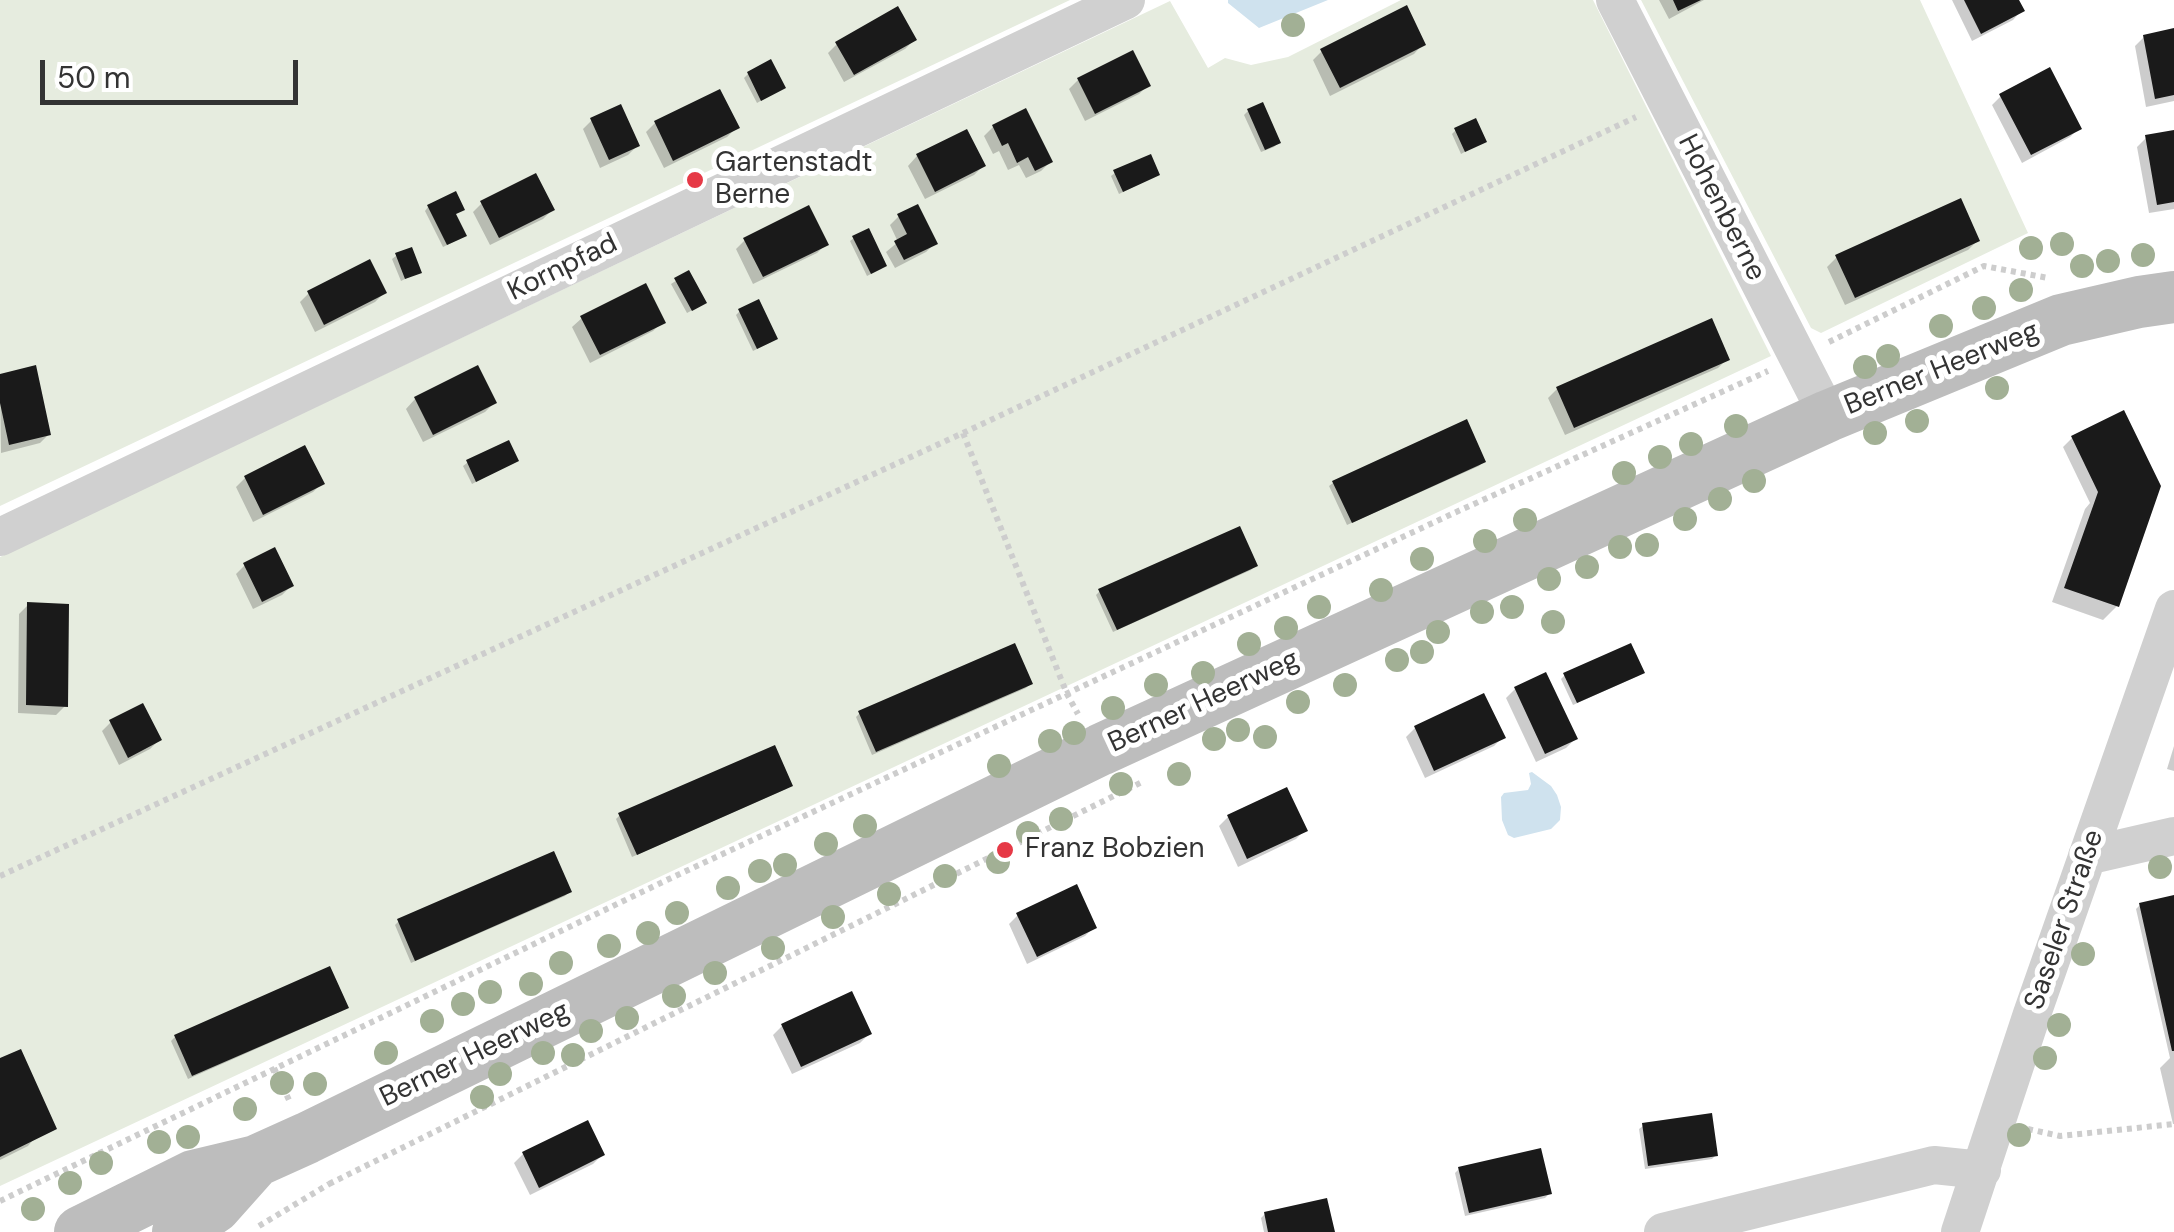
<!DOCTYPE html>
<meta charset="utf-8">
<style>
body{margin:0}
#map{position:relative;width:2174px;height:1232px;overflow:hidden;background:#fff;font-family:"DM Sans",sans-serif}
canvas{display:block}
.scale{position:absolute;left:40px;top:60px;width:258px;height:45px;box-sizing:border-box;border:5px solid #333;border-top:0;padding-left:12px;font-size:30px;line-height:35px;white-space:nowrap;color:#333;-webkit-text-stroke:8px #fff;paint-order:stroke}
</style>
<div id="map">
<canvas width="2174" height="1232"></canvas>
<div class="scale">50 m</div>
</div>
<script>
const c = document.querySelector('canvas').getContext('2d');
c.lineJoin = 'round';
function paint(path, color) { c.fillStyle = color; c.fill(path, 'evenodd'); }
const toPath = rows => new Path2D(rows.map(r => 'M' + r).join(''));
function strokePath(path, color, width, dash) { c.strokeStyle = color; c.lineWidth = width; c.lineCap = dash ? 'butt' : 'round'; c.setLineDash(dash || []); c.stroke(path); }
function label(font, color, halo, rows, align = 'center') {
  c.font = font + ' "DM Sans",sans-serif'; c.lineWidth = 10; c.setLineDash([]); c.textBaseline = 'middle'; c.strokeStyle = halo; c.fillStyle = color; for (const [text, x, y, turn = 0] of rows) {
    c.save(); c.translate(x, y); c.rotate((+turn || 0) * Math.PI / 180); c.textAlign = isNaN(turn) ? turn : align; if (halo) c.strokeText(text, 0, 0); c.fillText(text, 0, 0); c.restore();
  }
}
const green = toPath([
 [0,0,1070,0,0,506],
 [1401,0,1593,0,1771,356,0,1186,0,557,1170,1,1208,68,1225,58,1251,65,1288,57],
 [1641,0,1920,0,2028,233,1821,333,1811,328]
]);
const water = toPath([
 [1228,0,1328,0,1259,28,1228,3],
 [1532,772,1551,786,1557,795,1561,807,1560,820,1551,829,1514,838,1508,835,1502,820,1501,797,1504,793,1528,790,1531,784,1529,773]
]);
const shadow = toPath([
 [1659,0,1704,0,1669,19],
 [1952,0,2017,0,2022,10,2013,20,1972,41],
 [2174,31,2174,101,2146,107,2135,46,2144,37],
 [914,40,905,49,844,82,828,53,837,44],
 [1423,44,1414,54,1330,96,1313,60,1322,51],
 [748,74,783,88,757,103,744,78],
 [1078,80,1148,85,1139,94,1085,121,1069,89],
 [2001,96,2079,128,2070,137,2022,163,1992,105],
 [1248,111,1278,143,1274,147,1261,152,1244,115],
 [592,120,637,146,628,155,600,168,583,129],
 [655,123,736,128,727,137,664,168,646,132],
 [993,127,1050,162,1041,171,1026,178,1019,165,1008,170,999,151,993,154,984,136],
 [1456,130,1484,141,1461,154,1452,134],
 [2174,133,2174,209,2149,213,2137,147,2146,138],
 [917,156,983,166,974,175,925,199,908,166],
 [1115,173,1157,175,1119,194,1111,176],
 [482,203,552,210,543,219,490,245,473,212],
 [428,207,462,209,454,215,460,239,443,247,425,211],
 [899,216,935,243,926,252,895,268,886,252,898,242,890,225],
 [854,238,884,266,881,269,867,276,850,241],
 [745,240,826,244,817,253,753,284,736,249],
 [1977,241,1968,250,1845,305,1827,267,1836,258],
 [396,256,419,272,401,281,392,259],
 [688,273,700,306,687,313,671,284],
 [309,293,384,293,375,302,315,332,300,302],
 [740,311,771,342,753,351,736,315],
 [582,318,662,322,653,331,590,363,572,327],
 [1727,359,1718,368,1565,435,1548,398,1557,389],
 [0,376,49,434,40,443,1,453],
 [415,399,494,403,485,412,423,442,406,409],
 [2123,413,2117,606,2103,620,2052,602,2085,509,2090,503,2063,447,2072,438],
 [516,461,472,484,463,466,467,463],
 [1483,462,1479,466,1347,525,1329,486,1333,483],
 [245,478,322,483,313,492,253,522,236,487],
 [245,565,291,586,282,595,253,609,236,574],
 [1255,566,1251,570,1113,632,1096,595,1100,591],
 [28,605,65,706,56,715,18,713,19,614],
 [1642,673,1638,676,1573,705,1561,679,1565,675],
 [1030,684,1026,688,872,755,856,717,860,713],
 [1515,689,1575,739,1566,748,1536,762,1506,698],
 [111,722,159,740,150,749,119,765,102,731],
 [1415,728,1503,737,1494,746,1425,778,1406,737],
 [2174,746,2174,771,2167,769],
 [790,785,786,789,632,857,616,819,620,815],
 [1228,817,1305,830,1296,839,1238,867,1219,826],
 [569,892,565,896,411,963,395,925,399,921],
 [2174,898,2174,1124,2173,1124,2160,1068,2170,1058,2136,909,2140,905],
 [1018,915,1094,927,1085,936,1027,964,1009,924],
 [342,1011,188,1079,171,1041,175,1037],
 [782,1026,869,1034,860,1043,792,1074,773,1035],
 [0,1062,33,1140,28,1146,0,1160],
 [1643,1126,1716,1155,1712,1159,1645,1169,1639,1129],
 [523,1154,602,1155,593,1164,530,1195,514,1163],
 [1459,1169,1549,1194,1545,1198,1465,1216,1455,1173],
 [1265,1214,1333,1232,1264,1232,1261,1218]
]);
const building = toPath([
 [1673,0,1701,0,1678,11],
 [1964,0,2019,0,2025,11,1981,34],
 [1407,5,1426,45,1340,88,1320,49],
 [898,6,917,40,854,75,835,42],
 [2174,28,2174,95,2155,99,2143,35],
 [1133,50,1151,86,1095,114,1077,78],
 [771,59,786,88,761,101,747,72],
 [2050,67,2082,129,2031,155,1999,94],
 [720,89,740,128,673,161,654,121],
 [1263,102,1281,143,1265,150,1247,109],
 [621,104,640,146,609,160,590,118],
 [1026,108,1053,162,1035,171,1028,157,1017,163,1008,143,1002,146,992,125],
 [1476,118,1487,142,1465,152,1454,128],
 [967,129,986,166,935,192,916,154],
 [2174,130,2174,202,2157,205,2145,135],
 [1151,154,1160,175,1123,192,1113,170],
 [536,173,555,210,499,238,480,201],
 [456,191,465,210,456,214,467,236,447,245,427,205],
 [1961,198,1980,241,1855,298,1835,255],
 [918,204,938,244,904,260,894,241,907,234,897,214],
 [809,205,829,245,763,277,743,238],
 [869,228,887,266,871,274,852,236],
 [412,247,422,273,405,279,395,253],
 [370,259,387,293,324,325,307,291],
 [689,270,707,303,692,311,674,278],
 [646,283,666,323,600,355,580,316],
 [759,299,778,339,757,349,738,309],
 [1712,318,1730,360,1574,428,1556,387],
 [36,365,51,435,9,445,0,403,0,374],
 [478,365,497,403,433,435,414,397],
 [2124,410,2161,486,2119,607,2064,588,2098,492,2071,436],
 [1467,419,1486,462,1352,523,1332,481],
 [509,440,519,461,476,482,466,460],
 [305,445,325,484,263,515,244,476],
 [1240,526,1258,566,1117,630,1098,589],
 [275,547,294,586,262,602,243,563],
 [27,602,69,604,68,707,26,705],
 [1015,643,1033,684,876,752,858,711],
 [1631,643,1645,673,1577,703,1563,673],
 [1546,672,1578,739,1545,754,1514,687],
 [1484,693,1506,738,1434,771,1414,726],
 [143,703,162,740,128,758,109,720],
 [775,745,793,786,637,855,618,813],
 [1287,787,1308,831,1247,859,1227,815],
 [554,851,572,892,415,961,397,919],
 [1077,884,1097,928,1037,957,1016,913],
 [2174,895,2174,1051,2172,1051,2139,903],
 [330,966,349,1008,192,1076,174,1035],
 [852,991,872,1034,801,1067,781,1024],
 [21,1049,57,1129,0,1157,0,1058],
 [1712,1113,1718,1156,1648,1166,1642,1123],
 [588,1120,605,1155,539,1188,522,1152],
 [1541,1148,1552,1194,1469,1213,1458,1167],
 [1327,1198,1335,1232,1268,1232,1264,1212]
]);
const path = toPath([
 [1829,342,1984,266,2048,278],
 [963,433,1067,694,1078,714],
 [0,876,963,433,1636,117],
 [274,1068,289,1100],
 [2028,1129,2060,1136,2174,1124],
 [329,1184,1144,781],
 [0,1201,669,879,1454,513,1768,371],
 [259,1226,329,1184]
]);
const minor = toPath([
 [1615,0,1828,416],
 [0,537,1126,0],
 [2087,856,2174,836],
 [1663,1232,1934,1165,1982,1170],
 [1960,1232,2032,1014,2174,609]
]);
const secondary = toPath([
 [80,1232,193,1176,256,1161,307,1138,1100,750,1828,416,2061,320,2139,302,2174,297],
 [178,1232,215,1207,256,1161]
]);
const trees = [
 [1293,25],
 [2062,244],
 [2031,248],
 [2143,255],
 [2108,261],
 [2082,266],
 [2021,290],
 [1984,308],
 [1941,326],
 [1888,356],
 [1865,367],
 [1997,388],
 [1917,421],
 [1736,426],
 [1875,433],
 [1691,444],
 [1660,457],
 [1624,473],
 [1754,481],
 [1720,499],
 [1685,519],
 [1525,520],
 [1485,541],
 [1647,545],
 [1620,547],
 [1422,559],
 [1587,567],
 [1549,579],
 [1381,590],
 [1319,607],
 [1512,607],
 [1482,612],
 [1553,622],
 [1286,628],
 [1438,632],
 [1249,644],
 [1422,652],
 [1397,660],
 [1203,673],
 [1156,685],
 [1345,685],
 [1298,702],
 [1113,708],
 [1238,730],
 [1074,733],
 [1265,737],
 [1214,739],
 [1050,741],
 [999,766],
 [1179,774],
 [1121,784],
 [1061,819],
 [865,826],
 [1028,833],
 [826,844],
 [998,862],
 [785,865],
 [2160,867],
 [760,871],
 [945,876],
 [728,888],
 [889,894],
 [677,913],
 [833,917],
 [648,933],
 [609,946],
 [773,948],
 [2083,954],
 [561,963],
 [715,973],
 [531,984],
 [490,992],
 [674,996],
 [463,1004],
 [627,1018],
 [432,1021],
 [2059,1025],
 [591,1031],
 [386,1053],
 [543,1053],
 [573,1055],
 [2045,1058],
 [500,1074],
 [282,1083],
 [315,1084],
 [482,1097],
 [245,1109],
 [2019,1135],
 [188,1137],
 [159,1142],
 [101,1163],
 [70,1183],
 [33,1209]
];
const markers = [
 [695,180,10,"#e63946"],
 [1005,850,10,"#e63946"]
];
const poiNames = [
 ["Gartenstadt",715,164],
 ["Berne",715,196],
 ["Franz Bobzien",1025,850]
];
const streetNames = [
 ["Hohenberne",1721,208,63],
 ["Kornpfad",563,268,-26],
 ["Berner Heerweg",1942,369,-22],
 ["Berner Heerweg",1204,702,-25],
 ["Saseler Straße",2065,920,-71],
 ["Berner Heerweg",475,1055,-26]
];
paint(green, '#e6ecdf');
paint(water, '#cfe2ee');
paint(shadow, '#0003');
paint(building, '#1a1a1a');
strokePath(path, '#cdcdcd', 6, [5, 5]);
strokePath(minor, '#d0d0d0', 38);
strokePath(secondary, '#bdbdbd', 52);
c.fillStyle = '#a2b095';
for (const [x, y] of trees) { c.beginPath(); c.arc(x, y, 12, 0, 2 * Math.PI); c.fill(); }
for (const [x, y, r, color] of markers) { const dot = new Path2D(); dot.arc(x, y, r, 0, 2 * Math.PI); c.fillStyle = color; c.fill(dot); strokePath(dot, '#fff', 4); }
label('28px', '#333', '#fff', poiNames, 'left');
label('28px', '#333', '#fff', streetNames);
</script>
